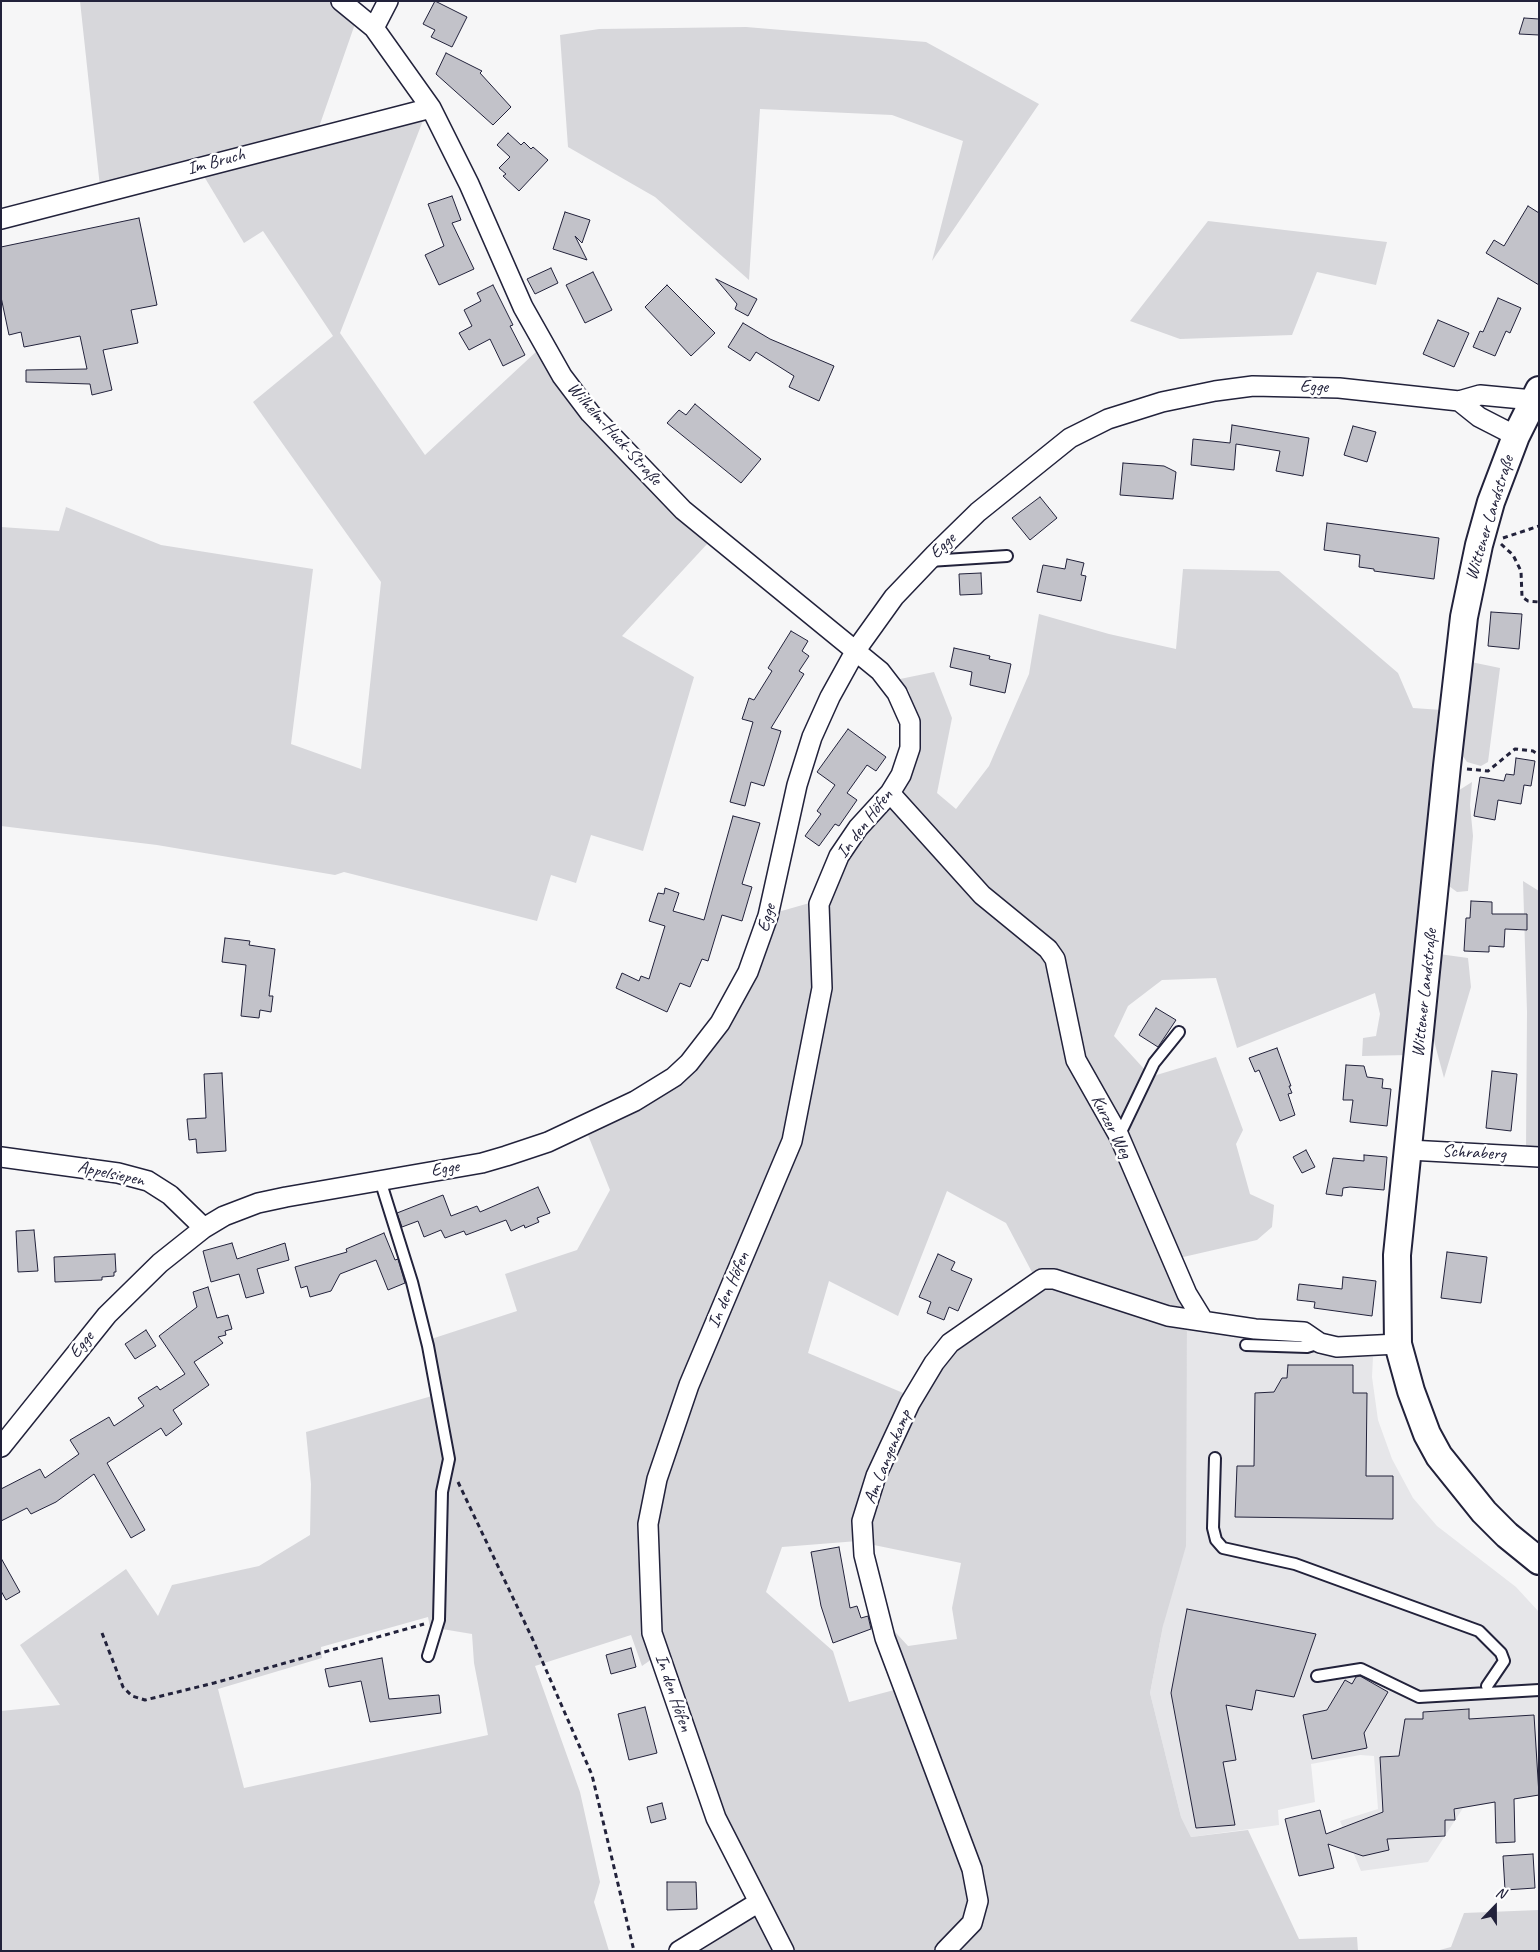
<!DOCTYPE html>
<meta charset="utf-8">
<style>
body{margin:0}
#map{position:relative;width:1540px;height:1952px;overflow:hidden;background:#f6f6f7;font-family:Caveat,sans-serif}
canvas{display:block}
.frame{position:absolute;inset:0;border:2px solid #22223b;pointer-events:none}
.north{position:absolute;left:1470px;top:1882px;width:50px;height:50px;-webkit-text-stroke:4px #fff;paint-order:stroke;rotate:22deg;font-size:14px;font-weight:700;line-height:20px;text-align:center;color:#22223b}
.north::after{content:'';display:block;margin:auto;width:18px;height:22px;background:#22223b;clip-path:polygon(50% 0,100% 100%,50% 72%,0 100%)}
</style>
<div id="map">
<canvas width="1540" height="1952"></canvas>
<div class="frame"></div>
<div class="north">N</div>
</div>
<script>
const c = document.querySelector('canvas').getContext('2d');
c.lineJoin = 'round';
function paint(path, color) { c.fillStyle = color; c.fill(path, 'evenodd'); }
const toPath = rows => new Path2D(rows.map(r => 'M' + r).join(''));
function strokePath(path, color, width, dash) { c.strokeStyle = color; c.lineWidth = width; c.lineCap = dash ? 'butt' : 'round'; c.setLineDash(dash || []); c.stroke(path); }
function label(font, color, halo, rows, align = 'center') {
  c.font = font + ' Caveat,sans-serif'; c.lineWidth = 5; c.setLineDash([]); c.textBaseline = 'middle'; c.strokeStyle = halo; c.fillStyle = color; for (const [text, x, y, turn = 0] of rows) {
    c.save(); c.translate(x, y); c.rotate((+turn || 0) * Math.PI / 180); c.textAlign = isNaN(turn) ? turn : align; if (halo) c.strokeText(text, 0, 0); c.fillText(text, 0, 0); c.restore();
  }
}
const built = toPath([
 [1187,1322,1300,1340,1310,1350,1319,1355,1373,1357,1372,1377,1378,1420,1392,1459,1413,1498,1437,1526,1516,1587,1539,1612,1539,1795,1463,1808,1428,1862,1361,1871,1340,1821,1378,1809,1374,1756,1360,1755,1311,1764,1315,1802,1278,1810,1279,1825,1191,1837,1181,1817,1150,1693,1163,1626,1185,1428]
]);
const green = toPath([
 [80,1,334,1,356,21,319,127,100,187],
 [746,27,926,42,1039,104,932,261,963,141,892,115,760,109,749,280,655,197,568,147,560,35,599,29],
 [424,118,340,333,425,455,538,350,556,384,584,420,678,518,708,543,622,636,694,677,643,851,591,835,576,883,551,875,537,921,344,872,335,875,157,845,1,826,1,527,59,531,66,507,161,545,313,569,291,744,361,769,381,582,253,402,333,336,263,231,244,243,202,173],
 [1208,221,1387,242,1376,285,1317,272,1292,335,1180,339,1130,321],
 [1183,569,1279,571,1398,673,1413,708,1442,710,1408,1055,1362,1056,1363,1038,1376,1036,1380,1014,1375,993,1237,1048,1216,978,1162,980,1128,1006,1114,1036,1146,1071,1119,1129,1100,1117,1192,1314,1034,1276,1006,1223,947,1191,898,1316,829,1281,808,1353,908,1395,858,1541,782,1547,766,1592,833,1651,849,1702,913,1685,886,1622,908,1646,957,1639,952,1608,961,1563,869,1544,867,1522,918,1401,955,1346,1043,1284,1187,1322,1186,1546,1163,1626,1150,1693,1181,1817,1191,1837,1248,1830,1299,1939,1357,1937,1358,1951,681,1951,722,1922,760,1886,724,1812,667,1653,652,1659,642,1666,631,1635,535,1666,580,1792,600,1882,594,1902,609,1951,1,1951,1,1711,60,1705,20,1645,126,1569,158,1616,172,1585,259,1566,310,1535,311,1484,306,1432,432,1396,422,1342,517,1311,505,1274,577,1250,610,1190,588,1135,662,1095,713,1048,742,1005,767,947,778,912,813,902,844,859,919,725,909,691,900,679,934,672,952,718,937,793,956,809,989,766,1029,674,1039,614,1109,634,1176,649],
 [428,1617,430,1627,472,1634,474,1663,488,1735,244,1788,218,1689,322,1658,321,1647],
 [1471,662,1500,668,1488,762,1481,766,1467,762,1460,752],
 [1472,782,1470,805,1473,836,1468,891,1457,892,1445,883,1453,794],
 [1523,881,1539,891,1539,1150,1526,1149,1527,1012],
 [1439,954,1468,958,1471,987,1444,1078,1430,1026],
 [1216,1057,1243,1130,1236,1144,1250,1194,1274,1205,1272,1227,1257,1240,1179,1258,1125,1137,1150,1077],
 [1539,1910,1539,1951,1436,1951,1451,1947,1464,1913]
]);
const building = toPath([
 [435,1,467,17,452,47,431,37,435,30,423,24,435,1],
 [1524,18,1539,19,1539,35,1519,34,1524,18],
 [446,53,482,71,480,73,511,107,493,125,436,74,446,53],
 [508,133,521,145,524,142,531,149,533,147,548,160,519,191,503,176,506,174,499,168,510,157,497,145,508,133],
 [452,196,461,220,452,223,474,269,439,285,425,255,444,246,428,204,452,196],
 [1528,206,1539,213,1539,285,1486,253,1494,240,1504,246,1528,206],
 [565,212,590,220,582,243,575,236,587,260,553,249,565,212],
 [139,218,157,305,131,310,138,343,103,350,112,390,92,395,90,384,26,382,26,370,87,369,80,336,24,347,21,332,9,335,1,297,1,247,139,218],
 [551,268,558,283,535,294,527,279,551,268],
 [593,272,612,310,585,323,566,285,593,272],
 [716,279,757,299,748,316,735,309,737,304,716,279],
 [493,285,513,325,510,326,525,355,503,366,490,339,469,350,459,333,472,326,464,310,481,301,477,293,493,285],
 [667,285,715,333,691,356,645,307,667,285],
 [1498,298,1521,308,1510,333,1506,331,1495,356,1473,347,1480,331,1483,332,1498,298],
 [1438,320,1469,333,1454,367,1423,354,1438,320],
 [743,323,770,339,834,366,819,401,789,387,794,376,756,352,750,361,728,347,743,323],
 [695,404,761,459,741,483,667,423,679,410,686,415,695,404],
 [1232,425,1309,438,1303,476,1276,471,1280,451,1236,444,1234,470,1191,465,1193,439,1230,443,1232,425],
 [1353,426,1376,432,1367,462,1344,455,1353,426],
 [1123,463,1164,466,1176,472,1173,499,1120,495,1123,463],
 [1040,497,1057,518,1030,540,1012,518,1040,497],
 [1327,523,1439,538,1434,579,1374,571,1374,569,1359,567,1360,555,1324,550,1327,523],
 [1067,559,1084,563,1081,575,1086,576,1081,601,1037,592,1043,565,1065,569,1067,559],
 [981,573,982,594,960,595,959,574,981,573],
 [1491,612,1522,614,1519,649,1488,646,1491,612],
 [791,631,808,641,802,651,809,656,799,671,804,674,771,728,781,731,764,786,751,782,745,806,730,802,753,722,742,719,749,698,754,700,772,671,768,668,791,631],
 [954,648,990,656,989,659,1011,664,1005,693,970,685,972,672,950,667,954,648],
 [848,729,886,757,876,771,867,765,847,793,857,800,839,826,835,824,819,846,805,836,821,814,817,811,835,785,817,772,848,729],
 [1516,758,1535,761,1531,786,1524,785,1521,804,1498,800,1495,820,1474,816,1480,777,1504,781,1506,774,1514,775,1516,758],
 [733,816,760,823,742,884,752,887,742,921,722,915,708,961,702,959,690,987,680,983,667,1012,616,988,622,973,639,981,641,976,649,979,665,926,649,921,658,893,664,894,665,888,679,893,673,911,704,920,733,816],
 [1471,901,1492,902,1492,914,1527,914,1527,930,1505,929,1504,947,1489,946,1489,952,1464,951,1466,918,1470,918,1471,901],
 [225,938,250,941,249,945,275,949,269,996,273,996,271,1012,260,1010,259,1018,241,1016,246,965,222,962,225,938],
 [1156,1008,1176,1020,1158,1047,1139,1035,1156,1008],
 [1277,1048,1291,1086,1289,1086,1292,1093,1288,1094,1295,1115,1280,1121,1259,1070,1255,1072,1249,1058,1277,1048],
 [1346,1065,1364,1066,1367,1077,1383,1079,1382,1088,1391,1089,1387,1126,1350,1122,1353,1100,1343,1100,1346,1065],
 [1492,1071,1517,1074,1511,1131,1486,1128,1492,1071],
 [222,1073,226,1151,197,1153,196,1139,189,1140,187,1119,206,1118,204,1074,222,1073],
 [1306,1150,1315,1167,1302,1173,1293,1157,1306,1150],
 [1364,1155,1387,1157,1384,1190,1350,1187,1343,1188,1342,1196,1326,1194,1333,1158,1364,1161,1364,1155],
 [538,1187,550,1213,537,1218,539,1222,525,1228,524,1225,511,1231,506,1220,466,1235,464,1231,445,1238,441,1230,424,1237,418,1221,402,1227,397,1213,443,1195,451,1216,477,1206,480,1212,538,1187],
 [34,1230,38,1271,18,1272,16,1231,34,1230],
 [384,1233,395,1260,398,1259,405,1283,388,1290,376,1260,340,1274,331,1291,310,1297,307,1286,301,1288,295,1267,347,1252,346,1249,384,1233],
 [232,1243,237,1259,285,1243,289,1260,257,1269,264,1293,246,1298,239,1274,211,1282,203,1251,232,1243],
 [1447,1252,1487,1257,1481,1303,1441,1298,1447,1252],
 [115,1254,116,1272,114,1272,114,1276,102,1277,102,1280,55,1282,54,1257,115,1254],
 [938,1254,955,1262,951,1270,972,1279,958,1311,949,1307,944,1320,927,1313,931,1302,919,1297,938,1254],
 [1343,1277,1376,1281,1372,1316,1314,1308,1315,1302,1297,1300,1299,1284,1342,1289,1343,1277],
 [208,1287,217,1318,228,1315,232,1329,225,1331,226,1335,218,1337,223,1343,194,1362,209,1385,173,1410,182,1424,166,1436,161,1428,107,1463,145,1530,131,1538,94,1474,56,1502,31,1514,27,1508,1,1521,1,1489,40,1469,45,1478,79,1454,70,1440,109,1417,114,1426,144,1406,138,1398,157,1386,160,1390,185,1374,159,1336,197,1307,193,1292,208,1287],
 [146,1330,156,1346,135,1359,125,1344,146,1330],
 [1288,1365,1353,1365,1353,1393,1367,1393,1366,1476,1393,1476,1393,1519,1235,1517,1237,1466,1254,1466,1255,1393,1274,1392,1282,1378,1287,1378,1288,1365],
 [839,1547,850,1608,857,1606,861,1618,868,1616,871,1629,833,1643,821,1606,811,1552,839,1547],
 [1,1558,20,1592,6,1600,1,1591,1,1558],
 [1187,1609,1316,1634,1294,1697,1256,1690,1252,1710,1226,1705,1236,1760,1223,1762,1235,1825,1196,1828,1171,1693,1187,1609],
 [631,1648,636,1667,611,1674,606,1655,631,1648],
 [382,1658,389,1699,439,1695,441,1713,370,1722,361,1681,329,1687,325,1669,382,1658],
 [1360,1676,1388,1692,1364,1733,1367,1748,1312,1759,1303,1715,1327,1710,1345,1680,1352,1684,1356,1677,1360,1676],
 [645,1707,657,1753,629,1760,618,1714,645,1707],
 [1469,1709,1469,1719,1534,1715,1539,1795,1514,1799,1515,1842,1496,1843,1495,1802,1454,1809,1455,1820,1445,1820,1445,1836,1387,1839,1389,1850,1363,1856,1328,1844,1334,1868,1299,1876,1285,1819,1320,1810,1326,1834,1383,1812,1380,1757,1399,1756,1405,1719,1423,1719,1423,1712,1469,1709],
 [662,1803,666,1819,651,1823,647,1807,662,1803],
 [1533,1854,1535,1888,1505,1890,1503,1856,1533,1854],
 [667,1882,696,1882,697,1909,667,1910,667,1882]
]);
const path = toPath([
 [1503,538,1539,526],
 [1501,544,1513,555,1521,571,1522,597,1528,601,1539,602],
 [1467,769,1488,771,1515,749,1533,751,1539,755],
 [458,1482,533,1640,592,1775,634,1951],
 [102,1633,123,1687,132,1696,145,1700,214,1683,424,1624]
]);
const service = toPath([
 [929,561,1007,556],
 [1119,1136,1154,1063,1179,1032],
 [380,1180,412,1282,428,1346,449,1459,442,1492,439,1620,428,1656],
 [1246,1345,1307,1347,1320,1343],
 [1215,1458,1213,1528,1216,1540,1223,1548,1295,1564,1479,1631,1501,1653,1504,1661,1487,1686],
 [1317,1676,1361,1669,1419,1697,1539,1690]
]);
const minor = toPath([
 [341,1,374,28],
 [388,1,374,28,431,108,469,184,523,307,562,376,590,413,683,510,880,671,897,693,910,722,910,748,901,775,890,793,858,828,839,856,819,904,822,988,792,1141,689,1385,657,1479,648,1524,652,1633,716,1818,784,1951],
 [1,219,431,108],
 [1459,401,1479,417,1516,436],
 [890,793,982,895,1048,949,1055,959,1076,1060,1119,1136,1187,1294,1203,1320],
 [1409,1150,1539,1157],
 [1,1157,118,1173,148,1181,170,1195,204,1228],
 [1,1447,107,1315,160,1263,204,1228,224,1216,258,1203,286,1197,482,1163,506,1156,548,1142,635,1101,674,1077,689,1063,720,1023,748,972,768,916,797,785,812,737,830,697,856,650,894,597,935,554,978,512,1070,438,1108,419,1162,402,1215,391,1253,386,1339,388,1459,401,1480,395,1533,400],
 [679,1951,759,1902],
 [945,1951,972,1923,978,1901,972,1869,885,1638,864,1555,862,1521,876,1476,910,1403,934,1363,950,1343,1042,1279,1054,1279,1168,1316,1255,1329,1304,1332,1320,1343,1337,1347,1398,1344]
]);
const secondary = toPath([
 [1539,390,1516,436,1491,502,1479,545,1464,617,1447,766,1397,1255,1398,1344,1411,1391,1427,1434,1439,1456,1484,1512,1507,1535,1539,1561]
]);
const streetNames = [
 ["Im Bruch",216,162,-15],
 ["Egge",1314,387,2],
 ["Wilhelm-Huck-Straße",614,434,48],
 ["Wittener Landstraße",1490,518,-73],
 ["Egge",943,546,-44],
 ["In den Höfen",865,824,-53],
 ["Egge",767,918,-74],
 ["Wittener Landstraße",1425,993,-84],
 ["Kurzer Weg",1111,1127,63],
 ["Schraberg",1474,1153,3],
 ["Egge",445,1169,-10],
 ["Appelsiepen",111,1174,12],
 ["In den Höfen",729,1290,-67],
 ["Egge",82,1345,-51],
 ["Am Langenkamp",888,1457,-68],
 ["In den Höfen",673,1693,71]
];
paint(built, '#e6e6e9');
paint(green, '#d7d7db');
paint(building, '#c2c2c9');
strokePath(building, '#22223b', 1);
strokePath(service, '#22223b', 14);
strokePath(minor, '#22223b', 22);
strokePath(secondary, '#22223b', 30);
strokePath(path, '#22223b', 3, [5, 4]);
strokePath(service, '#fff', 10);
strokePath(minor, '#fff', 19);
strokePath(secondary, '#fff', 26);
label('18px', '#22223b', '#fff', streetNames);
</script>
